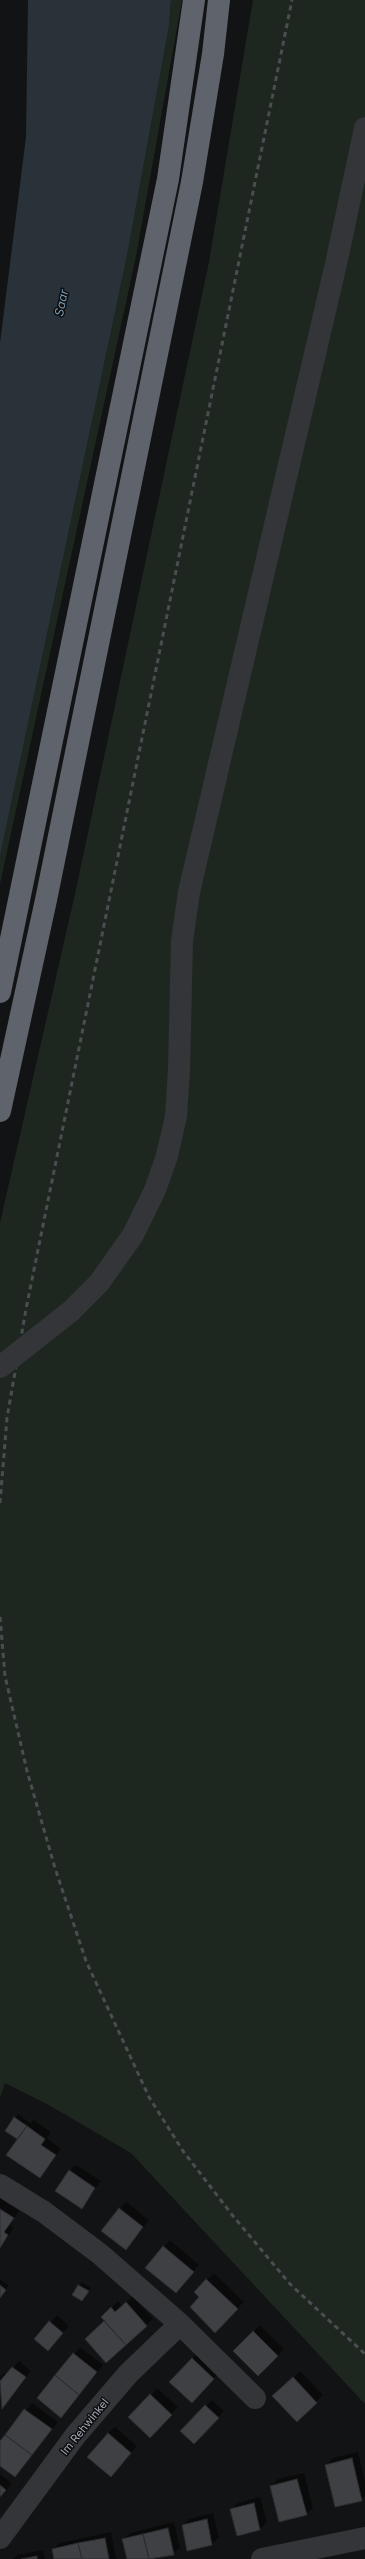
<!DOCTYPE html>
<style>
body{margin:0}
canvas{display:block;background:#121314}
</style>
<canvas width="365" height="2559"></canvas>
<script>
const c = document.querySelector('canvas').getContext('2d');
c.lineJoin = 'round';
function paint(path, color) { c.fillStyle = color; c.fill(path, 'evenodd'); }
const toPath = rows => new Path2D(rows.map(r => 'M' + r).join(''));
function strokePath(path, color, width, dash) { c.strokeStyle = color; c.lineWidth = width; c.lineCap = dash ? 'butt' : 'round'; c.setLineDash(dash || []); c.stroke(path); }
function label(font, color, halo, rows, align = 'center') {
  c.font = font + ' Inter,sans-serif'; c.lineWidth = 3; c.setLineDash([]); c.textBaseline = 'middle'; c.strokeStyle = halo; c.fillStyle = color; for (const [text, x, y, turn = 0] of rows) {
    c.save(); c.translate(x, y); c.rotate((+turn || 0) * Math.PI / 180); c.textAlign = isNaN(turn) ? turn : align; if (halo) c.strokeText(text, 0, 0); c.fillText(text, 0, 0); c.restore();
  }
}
const green = toPath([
 [171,0,182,0,136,256,0,884,0,856,127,256,169,26],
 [253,0,365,0,365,2404,131,2153,47,2104,5,2083,0,2097,0,1223,75,894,209,262]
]);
const water = toPath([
 [28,0,171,0,169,26,127,256,0,856,0,343,26,137]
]);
const shadow = toPath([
 [18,2114,30,2123,34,2120,51,2132,47,2138,61,2149,40,2177,19,2139,6,2130],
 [76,2165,101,2181,82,2208,69,2171],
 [0,2198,19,2211,10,2225,14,2228,0,2247],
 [126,2202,149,2220,126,2249,120,2209],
 [170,2240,199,2265,182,2285,164,2247],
 [214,2273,244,2302,215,2331,201,2297,195,2292],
 [0,2279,9,2286,0,2297],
 [82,2282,91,2288,82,2300,74,2294],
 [133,2296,153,2319,106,2361,93,2332,106,2321,109,2310,118,2301,122,2306],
 [57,2315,69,2326,48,2349,36,2339],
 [260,2325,284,2349,258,2375,234,2351],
 [80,2347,103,2365,67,2410,38,2398],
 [199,2352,220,2372,198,2395,192,2359],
 [19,2361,31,2371,2,2408,0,2377,4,2373,7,2375],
 [300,2371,323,2395,297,2420,280,2389],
 [157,2388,178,2407,157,2430,151,2395],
 [212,2400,224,2411,194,2443,182,2431],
 [32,2403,58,2422,15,2476,0,2464,0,2443],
 [115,2427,137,2446,117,2469,108,2433],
 [358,2452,365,2482,365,2496,361,2500,326,2465,333,2458],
 [304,2473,313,2508,306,2514,271,2486,278,2479],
 [0,2474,12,2483,0,2498],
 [260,2497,267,2522,260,2529,237,2534,231,2509,238,2503],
 [213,2513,219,2537,212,2544,188,2549,183,2525,189,2519],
 [174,2522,180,2547,173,2554,151,2559,128,2559,123,2539,130,2533],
 [111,2532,116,2559,55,2559,53,2549,60,2543],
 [43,2550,45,2559,13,2559,17,2555]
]);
const building = toPath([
 [14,2117,27,2126,17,2139,5,2131,14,2117],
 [27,2126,45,2139,41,2145,56,2155,40,2178,6,2155,27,2126],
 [69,2170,95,2188,82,2209,55,2191,69,2170],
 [119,2208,143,2227,126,2250,101,2231,119,2208],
 [0,2209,14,2218,4,2232,8,2235,0,2248,0,2209],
 [163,2246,194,2272,176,2293,145,2268,163,2246],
 [206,2279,238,2309,215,2333,190,2307,199,2297,194,2292,206,2279],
 [0,2285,6,2290,0,2298,0,2285],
 [78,2285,89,2291,82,2301,72,2295,78,2285],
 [126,2302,147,2326,126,2345,101,2317,111,2307,115,2312,126,2302],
 [49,2321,63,2333,48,2351,34,2339,49,2321],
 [104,2321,126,2345,106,2363,85,2339,104,2321],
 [253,2331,278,2356,258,2376,233,2351,253,2331],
 [73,2353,97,2372,79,2395,55,2375,73,2353],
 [192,2358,214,2379,192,2403,169,2382,192,2358],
 [12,2367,26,2377,2,2409,0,2381,12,2367],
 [55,2375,79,2395,61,2418,37,2398,55,2375],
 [293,2377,317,2403,297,2422,272,2396,293,2377],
 [150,2394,172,2415,150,2438,128,2417,150,2394],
 [205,2405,219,2418,194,2444,180,2431,205,2405],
 [24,2409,52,2429,32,2455,5,2435,24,2409],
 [108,2433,131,2453,111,2477,87,2457,108,2433],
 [5,2435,32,2455,15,2477,0,2466,0,2441,5,2435],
 [352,2458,362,2501,335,2507,325,2465,352,2458],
 [297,2479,307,2515,279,2522,270,2486,297,2479],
 [0,2485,6,2490,0,2497,0,2485],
 [254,2503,260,2530,237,2536,230,2509,254,2503],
 [207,2519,212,2545,187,2551,182,2525,207,2519],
 [168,2528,174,2555,149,2559,143,2534,168,2528],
 [143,2534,149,2559,127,2559,122,2539,143,2534],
 [105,2538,109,2559,82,2559,78,2543,105,2538],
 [78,2543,82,2559,54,2559,52,2549,78,2543],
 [37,2556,37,2559,21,2559,37,2556]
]);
const minor = toPath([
 [71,1311,99,1283,133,1235,155,1190,167,1156,176,1116,179,1070,182,941,189,892,336,264,365,128],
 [0,2185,44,2212,100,2254,180,2324,255,2398],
 [0,2538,75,2436,128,2374,180,2324],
 [262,2559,365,2538]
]);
const highway = toPath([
 [0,992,168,179,194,0],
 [0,1111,46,900,192,182,213,54,219,0]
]);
const rail = toPath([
 [0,1503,7,1418,26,1309,292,0],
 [0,1617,5,1676,27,1771,55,1868,86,1961,149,2097,183,2151,233,2216,290,2284,365,2354]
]);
const minorBridge = toPath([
 [0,1367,71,1311]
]);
const streetNames = [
 ["Im Rehwinkel",85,2427,-51]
];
const waterNames = [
 ["Saar",62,303,-78]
];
paint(green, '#1e271f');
paint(water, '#283238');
paint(shadow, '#0007');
paint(building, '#3e4044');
strokePath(building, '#2c2d30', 1);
strokePath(minor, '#333539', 22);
strokePath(highway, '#5f636b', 22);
strokePath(rail, '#4a4d52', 3, [5, 4]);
strokePath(minorBridge, '#333539', 22);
label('11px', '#a3aab5', '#0d0e0f', streetNames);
label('italic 12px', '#789bb3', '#0d0e0f', waterNames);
</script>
